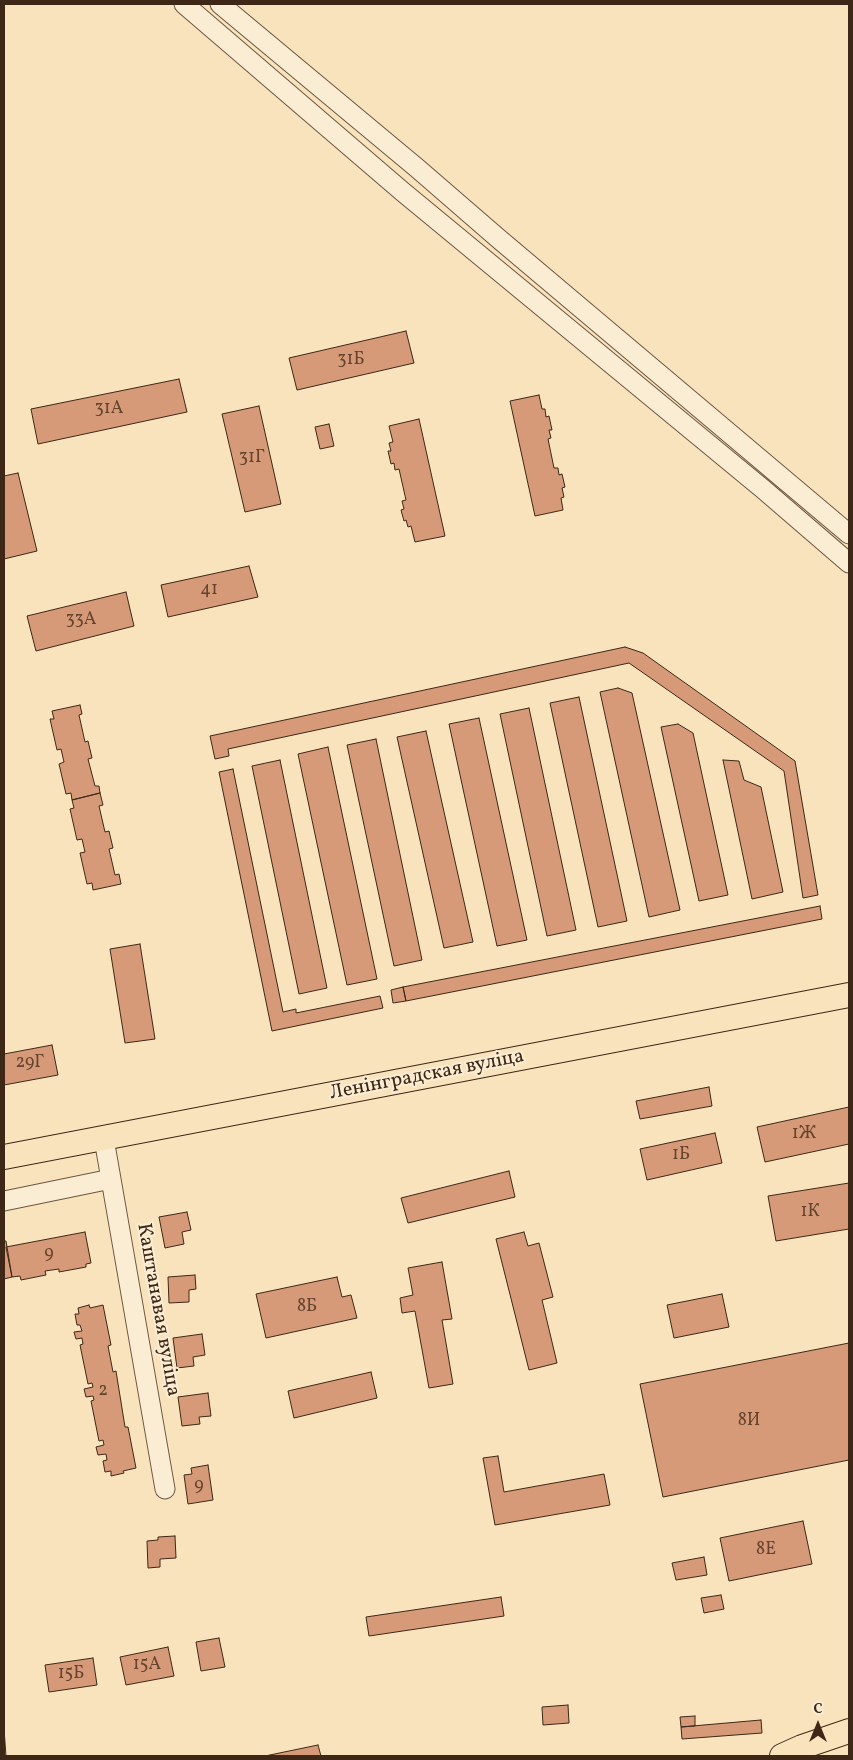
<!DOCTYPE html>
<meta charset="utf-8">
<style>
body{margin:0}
#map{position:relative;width:853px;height:1760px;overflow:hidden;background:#f9e3bd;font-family:Vollkorn,serif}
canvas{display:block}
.frame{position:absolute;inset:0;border:5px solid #3e2716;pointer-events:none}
.north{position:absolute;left:793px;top:1700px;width:50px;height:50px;-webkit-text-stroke:4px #fbedd4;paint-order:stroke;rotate:0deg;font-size:14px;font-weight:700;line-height:20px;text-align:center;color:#3e2716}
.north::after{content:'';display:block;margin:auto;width:18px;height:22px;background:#3e2716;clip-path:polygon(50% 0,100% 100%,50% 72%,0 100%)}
</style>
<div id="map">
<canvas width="853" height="1760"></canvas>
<div class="frame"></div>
<div class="north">С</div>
</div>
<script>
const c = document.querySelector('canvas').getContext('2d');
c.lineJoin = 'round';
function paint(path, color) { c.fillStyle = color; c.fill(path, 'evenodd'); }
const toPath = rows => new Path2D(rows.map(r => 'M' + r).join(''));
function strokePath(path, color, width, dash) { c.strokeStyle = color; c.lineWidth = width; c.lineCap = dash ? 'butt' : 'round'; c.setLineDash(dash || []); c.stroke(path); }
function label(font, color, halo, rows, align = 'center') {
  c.font = font + ' Vollkorn,serif'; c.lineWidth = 4; c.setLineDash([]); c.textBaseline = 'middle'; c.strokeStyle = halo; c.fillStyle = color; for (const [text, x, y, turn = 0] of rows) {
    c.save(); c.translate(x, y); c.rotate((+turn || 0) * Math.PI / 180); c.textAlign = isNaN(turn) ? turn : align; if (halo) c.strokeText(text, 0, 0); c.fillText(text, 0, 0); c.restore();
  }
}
const building = toPath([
 [406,331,414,363,297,390,289,358,406,331],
 [179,379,187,412,38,444,31,409,179,379],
 [539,395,542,409,545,409,546,417,549,416,552,430,549,430,551,438,548,439,554,468,558,468,559,475,562,474,565,487,562,488,564,497,561,498,563,510,535,516,510,401,539,395],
 [259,406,281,504,245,512,222,414,259,406],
 [419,419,445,536,415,542,411,526,408,527,406,520,404,521,401,510,404,509,402,501,406,500,399,469,395,470,394,463,391,464,388,451,391,451,389,443,393,442,389,426,419,419],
 [329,424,334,446,320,449,315,427,329,424],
 [18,473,37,551,4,559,4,476,18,473],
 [249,566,258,597,168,617,161,585,249,566],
 [126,592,134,626,36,651,27,616,126,592],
 [625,647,643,653,795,761,818,895,803,898,784,771,629,663,228,749,229,756,215,759,210,736,625,647],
 [618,688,632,693,680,910,649,917,600,692,618,688],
 [579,697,627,921,598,927,550,703,579,697],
 [80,705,82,714,79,715,85,742,88,741,92,758,88,759,95,786,99,786,100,793,72,800,71,793,66,794,59,764,64,762,61,749,57,750,50,719,54,719,52,711,80,705],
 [529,708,576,930,547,936,500,714,529,708],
 [479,718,527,940,497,946,449,724,479,718],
 [678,724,693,733,728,895,699,901,661,727,678,724],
 [426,731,473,942,444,948,397,737,426,731],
 [376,739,422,960,394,966,347,745,376,739],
 [328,747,377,979,347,985,298,754,328,747],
 [280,760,327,988,299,994,252,766,280,760],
 [723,760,739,761,744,780,761,787,783,892,752,899,723,760],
 [233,769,283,1012,296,1009,296,1013,380,996,383,1008,272,1031,219,772,233,769],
 [100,793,103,805,99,806,105,832,109,831,113,848,109,849,115,875,119,874,121,884,93,890,92,883,87,884,80,853,85,852,82,839,77,840,70,809,74,808,72,800,100,793],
 [820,906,822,919,406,1001,403,987,820,906],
 [140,944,155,1039,125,1043,110,949,140,944],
 [403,987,406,1001,393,1003,391,990,403,987],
 [52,1045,58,1075,4,1085,4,1054,52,1045],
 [709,1087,712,1106,640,1119,636,1101,709,1087],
 [849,1107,849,1144,765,1162,757,1127,849,1107],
 [715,1133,722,1163,647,1180,640,1149,715,1133],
 [509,1171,515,1197,408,1223,401,1198,509,1171],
 [849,1183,849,1229,776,1241,768,1196,849,1183],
 [187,1212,191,1230,182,1232,184,1244,165,1248,159,1217,187,1212],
 [85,1232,91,1263,86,1264,86,1267,59,1272,59,1269,45,1271,46,1275,21,1280,20,1276,12,1277,6,1247,85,1232],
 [524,1232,528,1246,539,1243,553,1297,542,1300,557,1363,529,1370,496,1239,524,1232],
 [4,1241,6,1241,12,1277,4,1279,4,1241],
 [442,1262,452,1319,442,1320,453,1384,429,1388,415,1311,402,1313,400,1298,413,1295,408,1268,442,1262],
 [195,1275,196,1289,189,1290,189,1302,169,1303,168,1277,195,1275],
 [337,1277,342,1297,351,1295,357,1318,266,1338,256,1294,337,1277],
 [722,1294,729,1327,674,1338,667,1305,722,1294],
 [89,1305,90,1308,103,1305,111,1345,108,1346,113,1372,116,1371,125,1427,128,1427,136,1468,123,1471,124,1473,111,1476,111,1471,105,1472,103,1461,107,1460,106,1454,98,1455,96,1447,104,1445,103,1440,99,1441,91,1401,94,1400,93,1396,86,1397,84,1389,93,1387,92,1383,88,1384,80,1345,83,1344,82,1338,76,1339,74,1332,82,1331,80,1325,77,1325,75,1314,79,1314,78,1308,89,1305],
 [202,1334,205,1355,193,1357,194,1366,177,1368,173,1338,202,1334],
 [849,1343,849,1460,663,1497,640,1384,849,1343],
 [371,1372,377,1398,294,1418,288,1391,371,1372],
 [208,1393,211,1416,199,1417,200,1424,182,1426,178,1397,208,1393],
 [498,1456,504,1492,604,1474,610,1505,495,1525,483,1458,498,1456],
 [208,1465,213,1500,188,1504,184,1475,192,1474,191,1468,208,1465],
 [803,1521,812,1564,729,1581,720,1538,803,1521],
 [175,1536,176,1558,160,1559,160,1567,148,1568,147,1541,158,1540,158,1537,175,1536],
 [704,1557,707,1575,676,1580,672,1563,704,1557],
 [721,1595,724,1609,704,1613,701,1598,721,1595],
 [501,1597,504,1616,369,1636,366,1617,501,1597],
 [219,1638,225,1667,201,1671,196,1642,219,1638],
 [168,1647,174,1676,126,1685,120,1657,168,1647],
 [93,1658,97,1685,49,1692,45,1665,93,1658],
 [568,1705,569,1723,543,1725,542,1707,568,1705],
 [695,1716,695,1726,681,1727,680,1717,695,1716],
 [761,1720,762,1733,682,1739,681,1727,761,1720],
 [4,1729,6,1756,4,1756,4,1729],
 [318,1745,321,1756,265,1756,318,1745]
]);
const minor = toPath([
 [184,4,403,192,763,489,849,563],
 [220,4,417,168,499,239,849,534],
 [104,1139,165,1489],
 [4,1201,111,1179]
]);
const major = toPath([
 [4,1157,849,995],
 [782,1756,802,1747,849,1731]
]);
const numberNames = [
 ["31Б",351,361],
 ["31А",109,410],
 ["31Г",252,459],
 ["41",209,591],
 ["33А",81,621],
 ["29Г",30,1064],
 ["1Ж",804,1135],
 ["1Б",681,1156],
 ["1К",810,1213],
 ["9",49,1255],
 ["8Б",307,1308],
 ["2",103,1392],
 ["8И",749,1422],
 ["9",199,1487],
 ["8Е",766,1551],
 ["15А",147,1666],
 ["15Б",71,1675]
];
const streetNames = [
 ["Ленінградская вуліца",427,1076,-11],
 ["Каштанавая вуліца",157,1310,80]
];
paint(building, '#d69a78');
strokePath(building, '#3e2716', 1);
strokePath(minor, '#6d5640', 21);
strokePath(major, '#3e2716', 26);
strokePath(minor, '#fbedd4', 19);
strokePath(major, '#f9e3bd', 24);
label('18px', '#64442e', null, numberNames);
label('20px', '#3e2716', '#fbedd4', streetNames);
</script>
